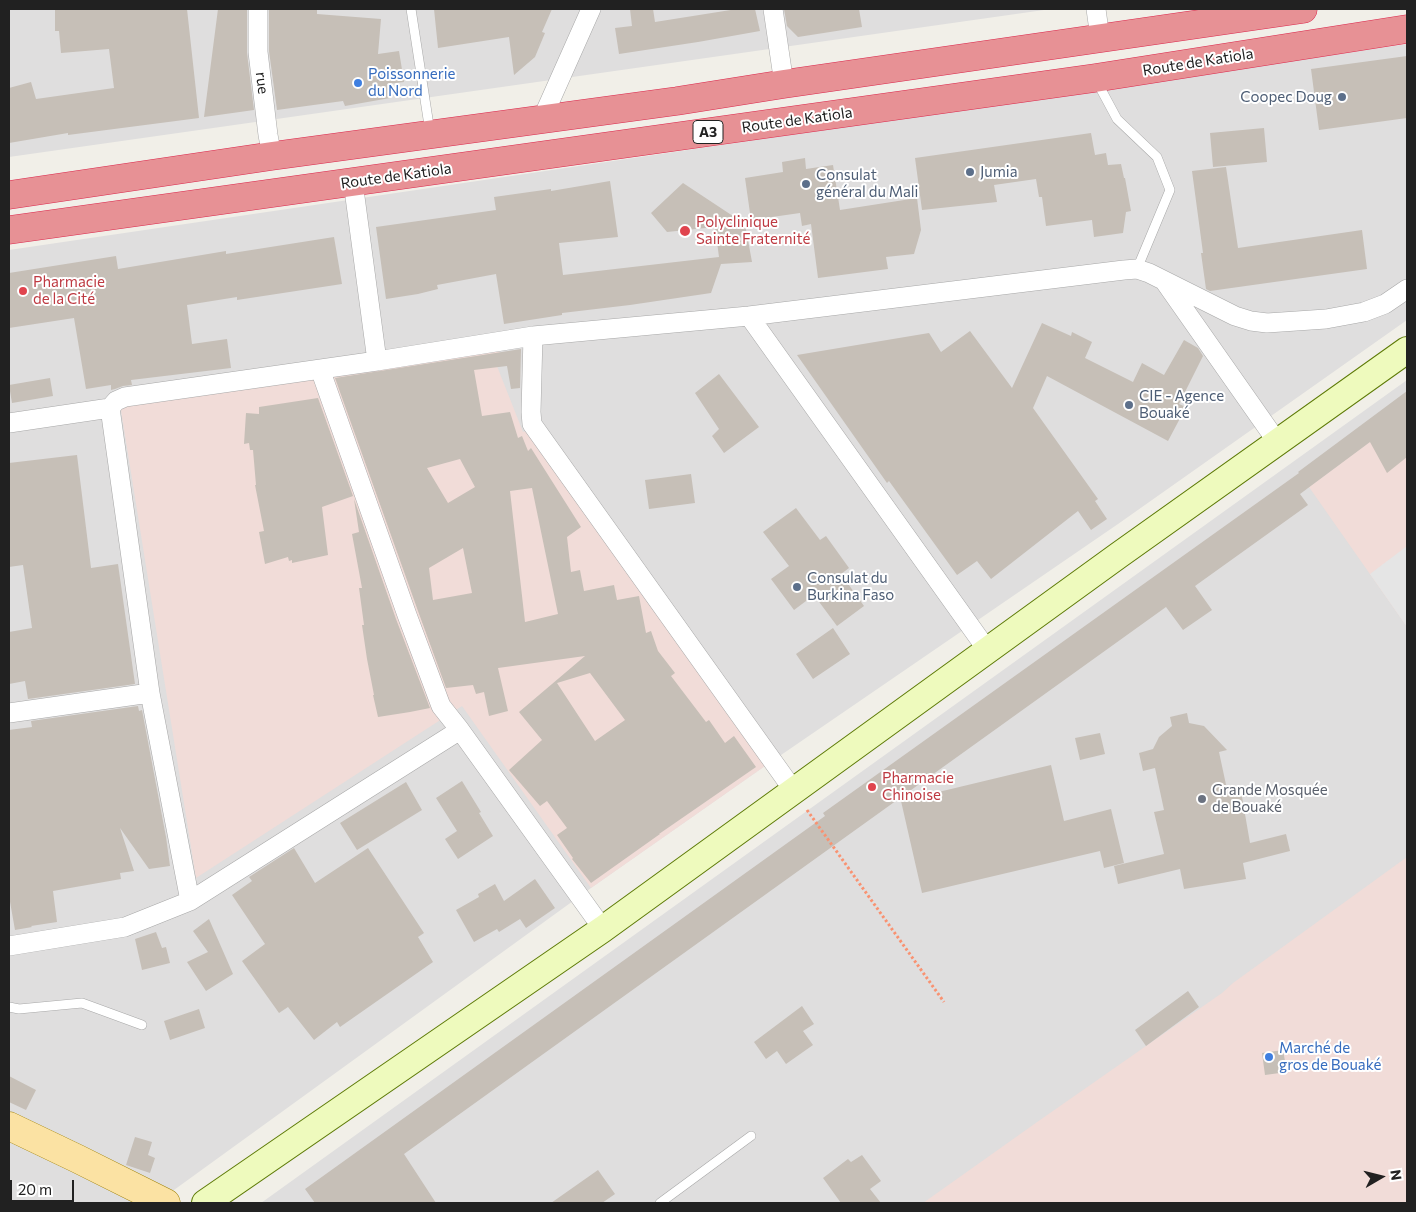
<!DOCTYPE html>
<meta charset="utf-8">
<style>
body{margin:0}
#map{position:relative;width:1416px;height:1212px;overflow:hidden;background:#f1efe8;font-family:Commissioner,sans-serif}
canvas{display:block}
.frame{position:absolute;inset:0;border:10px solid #212121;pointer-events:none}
.north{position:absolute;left:1356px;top:1152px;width:50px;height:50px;-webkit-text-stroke:4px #fff;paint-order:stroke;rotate:82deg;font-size:14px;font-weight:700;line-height:20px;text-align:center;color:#212121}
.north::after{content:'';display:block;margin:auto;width:18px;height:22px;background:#212121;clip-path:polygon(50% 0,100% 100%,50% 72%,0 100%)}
.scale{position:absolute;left:10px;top:1180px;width:64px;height:22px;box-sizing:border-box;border:2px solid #212121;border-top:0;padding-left:6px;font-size:15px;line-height:18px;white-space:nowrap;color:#212121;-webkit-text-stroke:4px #fff;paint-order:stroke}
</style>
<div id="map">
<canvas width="1416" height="1212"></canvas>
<div class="frame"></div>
<div class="north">N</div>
<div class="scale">20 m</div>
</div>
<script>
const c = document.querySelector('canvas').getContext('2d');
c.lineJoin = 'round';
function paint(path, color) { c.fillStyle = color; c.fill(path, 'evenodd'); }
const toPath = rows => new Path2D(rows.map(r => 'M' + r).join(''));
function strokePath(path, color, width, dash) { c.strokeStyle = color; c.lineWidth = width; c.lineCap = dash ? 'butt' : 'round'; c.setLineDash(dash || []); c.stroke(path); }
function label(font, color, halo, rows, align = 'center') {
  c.font = font + ' Commissioner,sans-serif'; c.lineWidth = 4; c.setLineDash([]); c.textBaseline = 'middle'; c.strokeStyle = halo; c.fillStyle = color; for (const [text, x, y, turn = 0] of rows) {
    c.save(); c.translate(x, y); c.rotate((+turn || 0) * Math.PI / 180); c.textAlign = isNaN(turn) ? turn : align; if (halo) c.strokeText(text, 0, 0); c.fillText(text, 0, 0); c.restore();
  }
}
const residential = toPath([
 [9,9,1051,9,9,157],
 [1407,44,1407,320,1118,524,765,766,591,888,156,1203,9,1203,9,250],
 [1407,380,1407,1203,261,1203]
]);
const commercial = toPath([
 [498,345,500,354,493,356,523,432,528,430,765,766,591,888,462,706,196,878,120,404],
 [1407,414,1407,627,1309,487],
 [1407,857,1407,1203,923,1203,1040,1120,1222,993,1233,983]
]);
const parking = toPath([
 [1407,546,1407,627,1370,574]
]);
const building = toPath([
 [55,9,187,9,199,118,68,135,68,133,9,143,9,88,31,82,36,99,114,88,109,49,61,53,59,31,55,31],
 [218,9,247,9,247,53,254,110,204,117],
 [269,9,317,9,317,14,381,19,378,54,399,51,404,82,387,84,390,98,345,106,343,101,277,110,269,51],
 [434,9,552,9,542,32,545,33,535,57,514,75,509,37,438,48],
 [630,9,653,9,655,22,737,9,755,9,760,31,698,42,619,54,615,28,632,26],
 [784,9,859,9,862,27,798,37,787,26],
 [1407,56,1407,118,1319,130,1311,69],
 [1264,128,1267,162,1213,167,1210,133],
 [1091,133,1095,155,1106,153,1108,165,1121,164,1124,178,1125,178,1131,211,1126,212,1123,233,1094,237,1092,220,1046,226,1042,197,1039,197,1036,179,994,185,997,202,922,210,915,158],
 [805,158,806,169,833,165,840,210,917,198,921,230,914,254,886,257,888,269,818,278,811,224,802,226,800,213,751,220,745,178,783,172,782,162],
 [1226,167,1238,248,1362,230,1367,269,1210,291,1206,289,1201,253,1203,253,1192,171],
 [610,181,618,237,559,243,563,275,719,257,715,227,667,232,651,213,683,183,745,224,752,262,721,264,711,293,630,305,562,313,562,315,504,324,496,274,437,285,438,289,418,294,386,299,376,227,496,210,494,197,551,189,551,191],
 [334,237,342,284,237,300,237,297,187,305,192,344,227,339,231,368,131,380,132,385,123,386,115,389,111,390,111,385,86,389,74,318,9,328,9,273,116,256,118,269,226,251,226,254],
 [1042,323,1071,336,1072,332,1092,342,1085,358,1133,382,1142,363,1164,375,1184,340,1198,348,1203,356,1179,404,1186,407,1168,441,1047,376,1033,408,1098,499,1095,501,1107,519,1091,530,1078,511,991,579,977,561,957,575,889,481,887,483,797,355,929,333,941,352,970,331,1012,388],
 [521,349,520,388,511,389,507,366,474,370,482,416,510,412,518,438,522,436,528,451,531,448,581,527,567,537,571,572,580,570,584,591,614,585,617,600,639,596,646,633,651,631,658,651,675,673,671,676,706,722,709,720,725,743,734,736,756,767,659,834,660,834,591,883,572,859,573,858,557,835,567,828,547,801,540,806,509,770,542,740,519,712,585,656,498,668,508,711,489,716,484,692,476,694,473,685,446,688,418,611,335,378],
 [460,459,475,487,448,503,427,468],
 [532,488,558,614,525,622,510,491],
 [463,548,472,593,433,600,429,568],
 [590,673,625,720,595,741,557,683],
 [719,374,759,427,724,453,712,436,719,429,695,393],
 [50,378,53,396,12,403,9,385],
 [1407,391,1407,457,1387,473,1370,442,1300,494,1308,505,1195,586,1212,610,1183,630,1166,607,404,1154,436,1203,315,1203,305,1189,825,816,823,813,1299,473,1298,472],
 [318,398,353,496,322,507,328,555,292,563,292,560,289,561,288,557,265,564,259,532,264,531,255,485,256,485,253,450,250,450,249,443,244,444,246,413,259,414,259,407],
 [77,455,91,568,118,564,135,684,28,699,25,681,9,684,9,632,32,628,23,565,9,567,9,463],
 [691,474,695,503,649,509,645,480],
 [354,499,396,619,430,708,410,712,378,717,373,695,374,695,367,659,362,625,364,625,359,588,362,588,352,534,359,532],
 [796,508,820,540,826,536,849,568,841,574,864,606,837,626,814,595,794,610,771,579,789,566,763,532],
 [833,628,850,654,813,679,796,654],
 [138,706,139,711,142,710,166,837,170,866,149,869,120,828,134,871,120,873,121,879,53,891,57,922,31,926,32,927,15,930,9,896,9,730,32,727,31,721],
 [1187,713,1189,723,1204,726,1227,750,1219,752,1228,794,1241,791,1250,843,1286,834,1290,851,1243,863,1246,879,1184,889,1180,869,1118,884,1114,866,1164,854,1154,812,1164,810,1155,768,1143,771,1139,753,1153,749,1159,737,1172,726,1170,717],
 [1100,733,1105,754,1080,760,1075,738],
 [1051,765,1064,821,1111,809,1124,863,1104,868,1100,851,922,893,901,801],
 [462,781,481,812,479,813,493,836,458,859,445,839,457,831,436,798],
 [406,782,422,810,357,850,340,823],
 [294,848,315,883,368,848,424,933,418,937,433,962,340,1027,337,1022,314,1040,288,1007,279,1013,242,961,265,944,232,895,252,881,249,877],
 [535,879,555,908,526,928,520,919,499,932,497,929,474,942,456,910,479,897,478,894,495,884,504,901],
 [209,919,233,974,206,991,187,962,208,952,193,931],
 [156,932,162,948,166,947,170,963,142,970,135,939],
 [1188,991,1199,1007,1146,1046,1135,1030],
 [802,1006,814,1024,803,1031,813,1045,786,1064,777,1051,766,1059,754,1042],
 [199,1009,205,1028,170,1040,164,1021],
 [1283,1050,1287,1072,1265,1075,1262,1053],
 [9,1076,36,1090,26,1110,9,1102],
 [135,1137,152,1142,148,1155,155,1158,150,1173,126,1165],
 [862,1155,881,1181,870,1189,881,1203,841,1203,823,1178,848,1159,851,1162],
 [598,1170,615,1194,602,1203,551,1203]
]);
const path = toPath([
 [807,810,944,1002]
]);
const lane = toPath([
 [411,9,430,132],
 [1096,80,1117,119,1157,157,1170,190,1137,269],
 [9,1007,19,1009,82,1003,142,1025],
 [660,1203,751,1136]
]);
const street = toPath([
 [258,9,258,52,268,135,272,156],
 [773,9,784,84],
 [1096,9,1100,38],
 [542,119,591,9],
 [353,182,377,361,533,336,749,316,1124,270,1137,269,1149,273,1235,316,1251,321,1267,323,1326,319,1364,312,1385,304,1407,289],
 [1165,282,1278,443],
 [749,316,988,651],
 [533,336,531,412,532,424,794,791],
 [320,369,407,615,441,706,460,730,603,929],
 [110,408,116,401,125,397,377,361],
 [9,423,110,408,150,693,190,901],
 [9,713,150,693],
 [9,946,125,927,190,901,460,730]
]);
const secondary = toPath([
 [205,1203,603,929,1119,555,1407,350]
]);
const primary = toPath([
 [9,1126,78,1159,166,1203]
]);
const highway = toPath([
 [9,195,272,156,677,101,784,84,1303,9],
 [9,230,1095,78,1407,29]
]);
const markers = [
 [358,83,5,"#3f7fe0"],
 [1342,97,5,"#5c6f8a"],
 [970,172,5,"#5c6f8a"],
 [806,184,5,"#5c6f8a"],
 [685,231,6,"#e0444e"],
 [23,291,5,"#e0444e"],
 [1129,405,5,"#5c6f8a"],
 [797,587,5,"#5c6f8a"],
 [872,787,5,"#e0444e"],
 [1202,799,5,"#6b7280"],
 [1269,1057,5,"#3f7fe0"]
];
const shields = [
 [708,132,30]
];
const shieldNames = [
 ["A3",708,132]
];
const streetNames = [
 ["Route de Katiola",1198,62,-9],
 ["rue",262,83,83],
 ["Route de Katiola",797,120,-8],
 ["Route de Katiola",396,176,-8]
];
const shopNames = [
 ["Poissonnerie",368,74],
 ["du Nord",368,91],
 ["Marché de",1279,1048],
 ["gros de Bouaké",1279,1065]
];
const serviceNames = [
 ["Coopec Doug",1332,97,"right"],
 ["Jumia",980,172],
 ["Consulat",816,175],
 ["général du Mali",816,192],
 ["CIE - Agence",1139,396],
 ["Bouaké",1139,413],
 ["Consulat du",807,578],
 ["Burkina Faso",807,595]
];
const healthNames = [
 ["Polyclinique",696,222],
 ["Sainte Fraternité",696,239],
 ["Pharmacie",33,282],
 ["de la Cité",33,299],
 ["Pharmacie",882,778],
 ["Chinoise",882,795]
];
const worshipNames = [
 ["Grande Mosquée",1212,790],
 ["de Bouaké",1212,807]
];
paint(residential, '#dfdede');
paint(commercial, '#f1dcd8');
paint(parking, '#e5e5e5');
paint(building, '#c6bfb7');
strokePath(lane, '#a8a8a8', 10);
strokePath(street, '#a8a8a8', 20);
strokePath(secondary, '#5d7a06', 28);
strokePath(primary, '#9d7f01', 29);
strokePath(highway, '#db294d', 29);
strokePath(path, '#f99271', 3, [2.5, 2.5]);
strokePath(lane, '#fff', 9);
strokePath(street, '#fff', 19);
strokePath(secondary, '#eefabd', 26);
strokePath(primary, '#fbe2a3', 28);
strokePath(highway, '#e79195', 28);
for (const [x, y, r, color] of markers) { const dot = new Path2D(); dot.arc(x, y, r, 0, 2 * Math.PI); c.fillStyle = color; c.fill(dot); strokePath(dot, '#fff', 2); }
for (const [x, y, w] of shields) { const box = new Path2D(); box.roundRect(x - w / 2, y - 11.5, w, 23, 4); c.fillStyle = '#fff'; c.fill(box); strokePath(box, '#212121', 1); }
label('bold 14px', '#212121', null, shieldNames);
label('15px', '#212121', '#fff', streetNames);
label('15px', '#366cbe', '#fff', shopNames, 'left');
label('15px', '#4e5e75', '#fff', serviceNames, 'left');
label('15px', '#be3a42', '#fff', healthNames, 'left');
label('15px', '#5b616d', '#fff', worshipNames, 'left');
</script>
